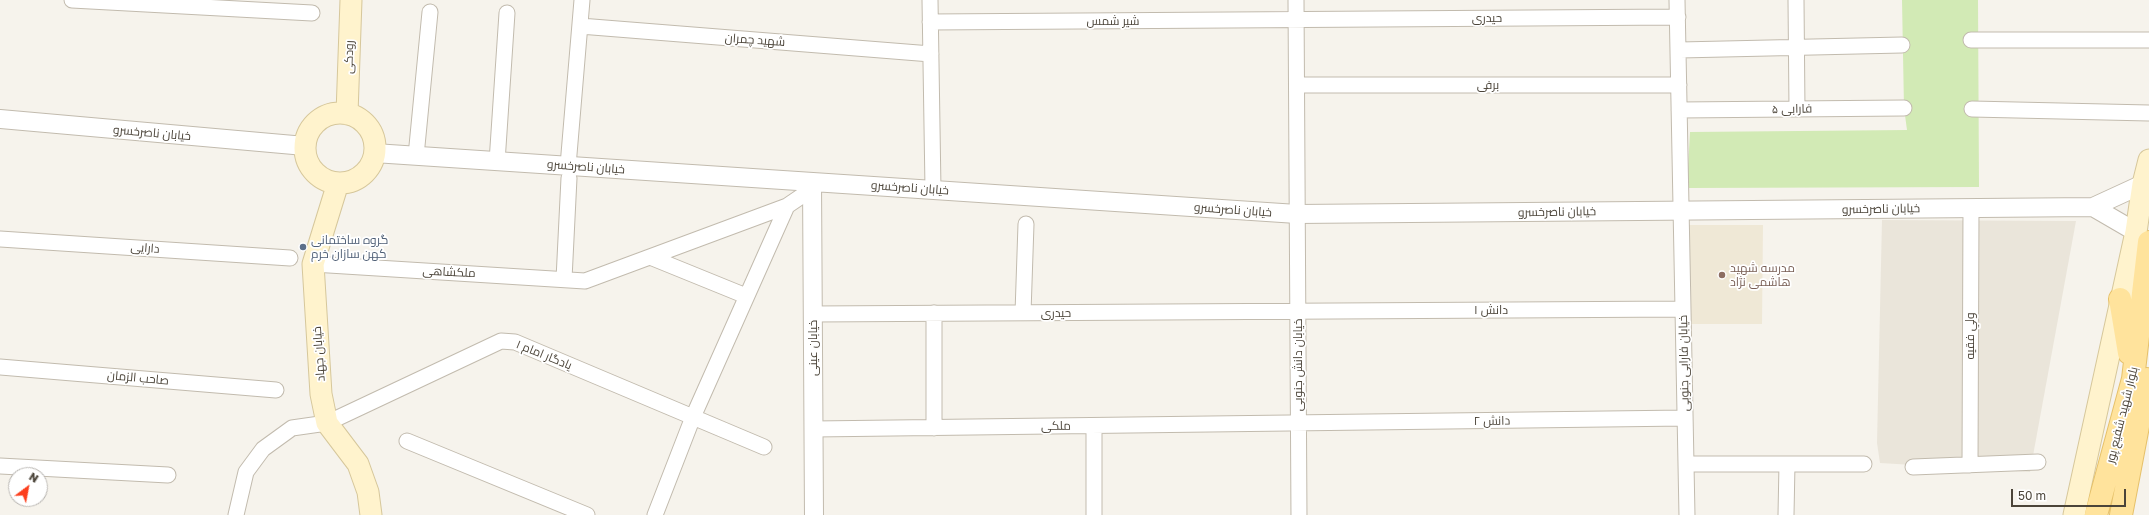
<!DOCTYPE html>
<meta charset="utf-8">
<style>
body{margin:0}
#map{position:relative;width:2149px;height:515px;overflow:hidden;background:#f6f3ec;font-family:"Golos Text",sans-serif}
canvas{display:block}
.north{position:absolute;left:8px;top:467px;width:40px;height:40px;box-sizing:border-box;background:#fff;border:1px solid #b7b4b0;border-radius:50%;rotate:32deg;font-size:11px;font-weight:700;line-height:16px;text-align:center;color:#4b4439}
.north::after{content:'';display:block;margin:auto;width:14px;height:18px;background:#fc3f1d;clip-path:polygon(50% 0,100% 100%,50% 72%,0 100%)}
.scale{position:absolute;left:2011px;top:489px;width:115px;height:18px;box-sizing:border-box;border:2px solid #4b4439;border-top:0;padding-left:5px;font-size:12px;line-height:14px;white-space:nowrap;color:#4b4439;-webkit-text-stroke:3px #fff;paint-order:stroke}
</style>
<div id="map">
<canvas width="2149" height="515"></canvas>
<div class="north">N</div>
<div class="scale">50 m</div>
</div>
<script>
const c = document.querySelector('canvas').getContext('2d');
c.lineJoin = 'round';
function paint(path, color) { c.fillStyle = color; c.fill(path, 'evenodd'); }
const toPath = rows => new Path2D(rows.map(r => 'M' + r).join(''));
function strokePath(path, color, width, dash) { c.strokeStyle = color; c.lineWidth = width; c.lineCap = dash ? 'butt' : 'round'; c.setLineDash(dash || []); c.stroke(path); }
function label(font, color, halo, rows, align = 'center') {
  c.font = font + ' "Golos Text",Cairo,sans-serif'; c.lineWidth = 3.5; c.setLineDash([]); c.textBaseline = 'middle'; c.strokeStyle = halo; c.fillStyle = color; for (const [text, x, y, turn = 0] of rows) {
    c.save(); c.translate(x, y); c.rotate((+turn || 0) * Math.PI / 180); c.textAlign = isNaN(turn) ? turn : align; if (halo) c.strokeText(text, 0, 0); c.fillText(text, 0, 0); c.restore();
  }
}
const residential = toPath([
 [1882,220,2076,221,2030,472,1880,463,1877,443]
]);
const education = toPath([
 [1681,225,1763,225,1762,324,1680,324]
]);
const green = toPath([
 [1902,0,1978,0,1979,187,1687,188,1690,132,1907,130,1904,108]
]);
const minor = toPath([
 [72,0,312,13],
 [930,0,933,189],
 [1296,0,1299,515],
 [1677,0,1687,515],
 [1796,0,1797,109],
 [930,22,1678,17],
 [580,26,931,54],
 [1971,40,2149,40],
 [1680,50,1902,45],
 [1297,85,1679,85],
 [1972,109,2149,113],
 [1679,110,1904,108],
 [416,156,430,12],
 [497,162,507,13],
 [568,166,582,0],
 [0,239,290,258],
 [650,257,746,296],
 [313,264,585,281,787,206],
 [564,279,569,178],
 [934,313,934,428],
 [1023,313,1026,224],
 [813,314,1683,309],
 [0,367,276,390],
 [814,429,1685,418],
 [407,441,587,515],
 [1686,464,1864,464],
 [1970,465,1971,208],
 [0,466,168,475],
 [1913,467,2038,462],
 [236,515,246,472,263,449,292,428,327,423,501,341,515,342,764,447],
 [655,515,693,417,787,206,812,189],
 [1094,515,1094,426],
 [1786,515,1787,464]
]);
const tertiary = toPath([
 [0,119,305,146],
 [374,153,1297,214,2093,207],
 [812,182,814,515],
 [2136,232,2093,207,2143,184]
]);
const secondary = toPath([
 '305 148a35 35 0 1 1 70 0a35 35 0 1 1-70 0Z',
 [347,114,351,0],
 [338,183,313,264,321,394,327,423,358,464,368,492,371,515],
 [2074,515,2136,232,2143,184,2149,160]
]);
const primary = toPath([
 [2120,299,2129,353],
 [2096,515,2133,379,2149,242],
 [2121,515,2147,379]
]);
const markers = [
 [303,247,4,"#5c6f8a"],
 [1722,275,4,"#8d6e63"]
];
const streetNames = [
 ["حیدری",1487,18],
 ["شیر شمس",1113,21],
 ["شهید چمران",755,40,4],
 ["رودکی",349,57,-88],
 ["برفی",1488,85],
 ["فارابی ۵",1792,109,-1],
 ["خیابان ناصرخسرو",152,133,5],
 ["خیابان ناصرخسرو",586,167,4],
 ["خیابان ناصرخسرو",910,188,4],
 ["خیابان ناصرخسرو",1881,209,-1],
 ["خیابان ناصرخسرو",1233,210,4],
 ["خیابان ناصرخسرو",1557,212,-1],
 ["دارایی",145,248,4],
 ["ملکشاهی",449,272,3],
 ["دانش ۱",1491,310],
 ["حیدری",1056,313],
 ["ولي فقيه",1970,336,-90],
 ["خیابان عینی",813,348,-90],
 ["خیابان جهاد",319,354,-94],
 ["یادگار امام ۱",544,355,22],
 ["خیابان فارابی جنوبی",1684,363,-91],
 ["خیابان دانش جنوبی",1298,365,-90],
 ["صاحب الزمان",138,378,5],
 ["بلوار شهید شفیع پور",2122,415,-76],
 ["دانش ۲",1492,421,-1],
 ["ملکی",1056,426,-1]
];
const serviceNames = [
 ["گروه ساختمانی",311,240],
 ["کهن سازان خرم",311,254]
];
const educationNames = [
 ["مدرسه شهید",1730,268],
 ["ه‍اشمی نژاد",1730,282]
];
paint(residential, '#eae5da');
paint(education, '#efe8d6');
paint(green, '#d2eab5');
strokePath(minor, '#c2bbae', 17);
strokePath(tertiary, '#c2bbae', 20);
strokePath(secondary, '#d6c79b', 23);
strokePath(primary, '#e6c16a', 24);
strokePath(minor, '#fff', 15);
strokePath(tertiary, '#fff', 18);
strokePath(secondary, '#fff3cd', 21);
strokePath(primary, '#ffe39c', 22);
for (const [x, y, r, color] of markers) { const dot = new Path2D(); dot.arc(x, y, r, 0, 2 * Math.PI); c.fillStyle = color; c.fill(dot); strokePath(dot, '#fff', 1.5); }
label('12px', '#4b4439', '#fff', streetNames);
label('12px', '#4e5e75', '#fff', serviceNames, 'left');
label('12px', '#785e54', '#fff', educationNames, 'left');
</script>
